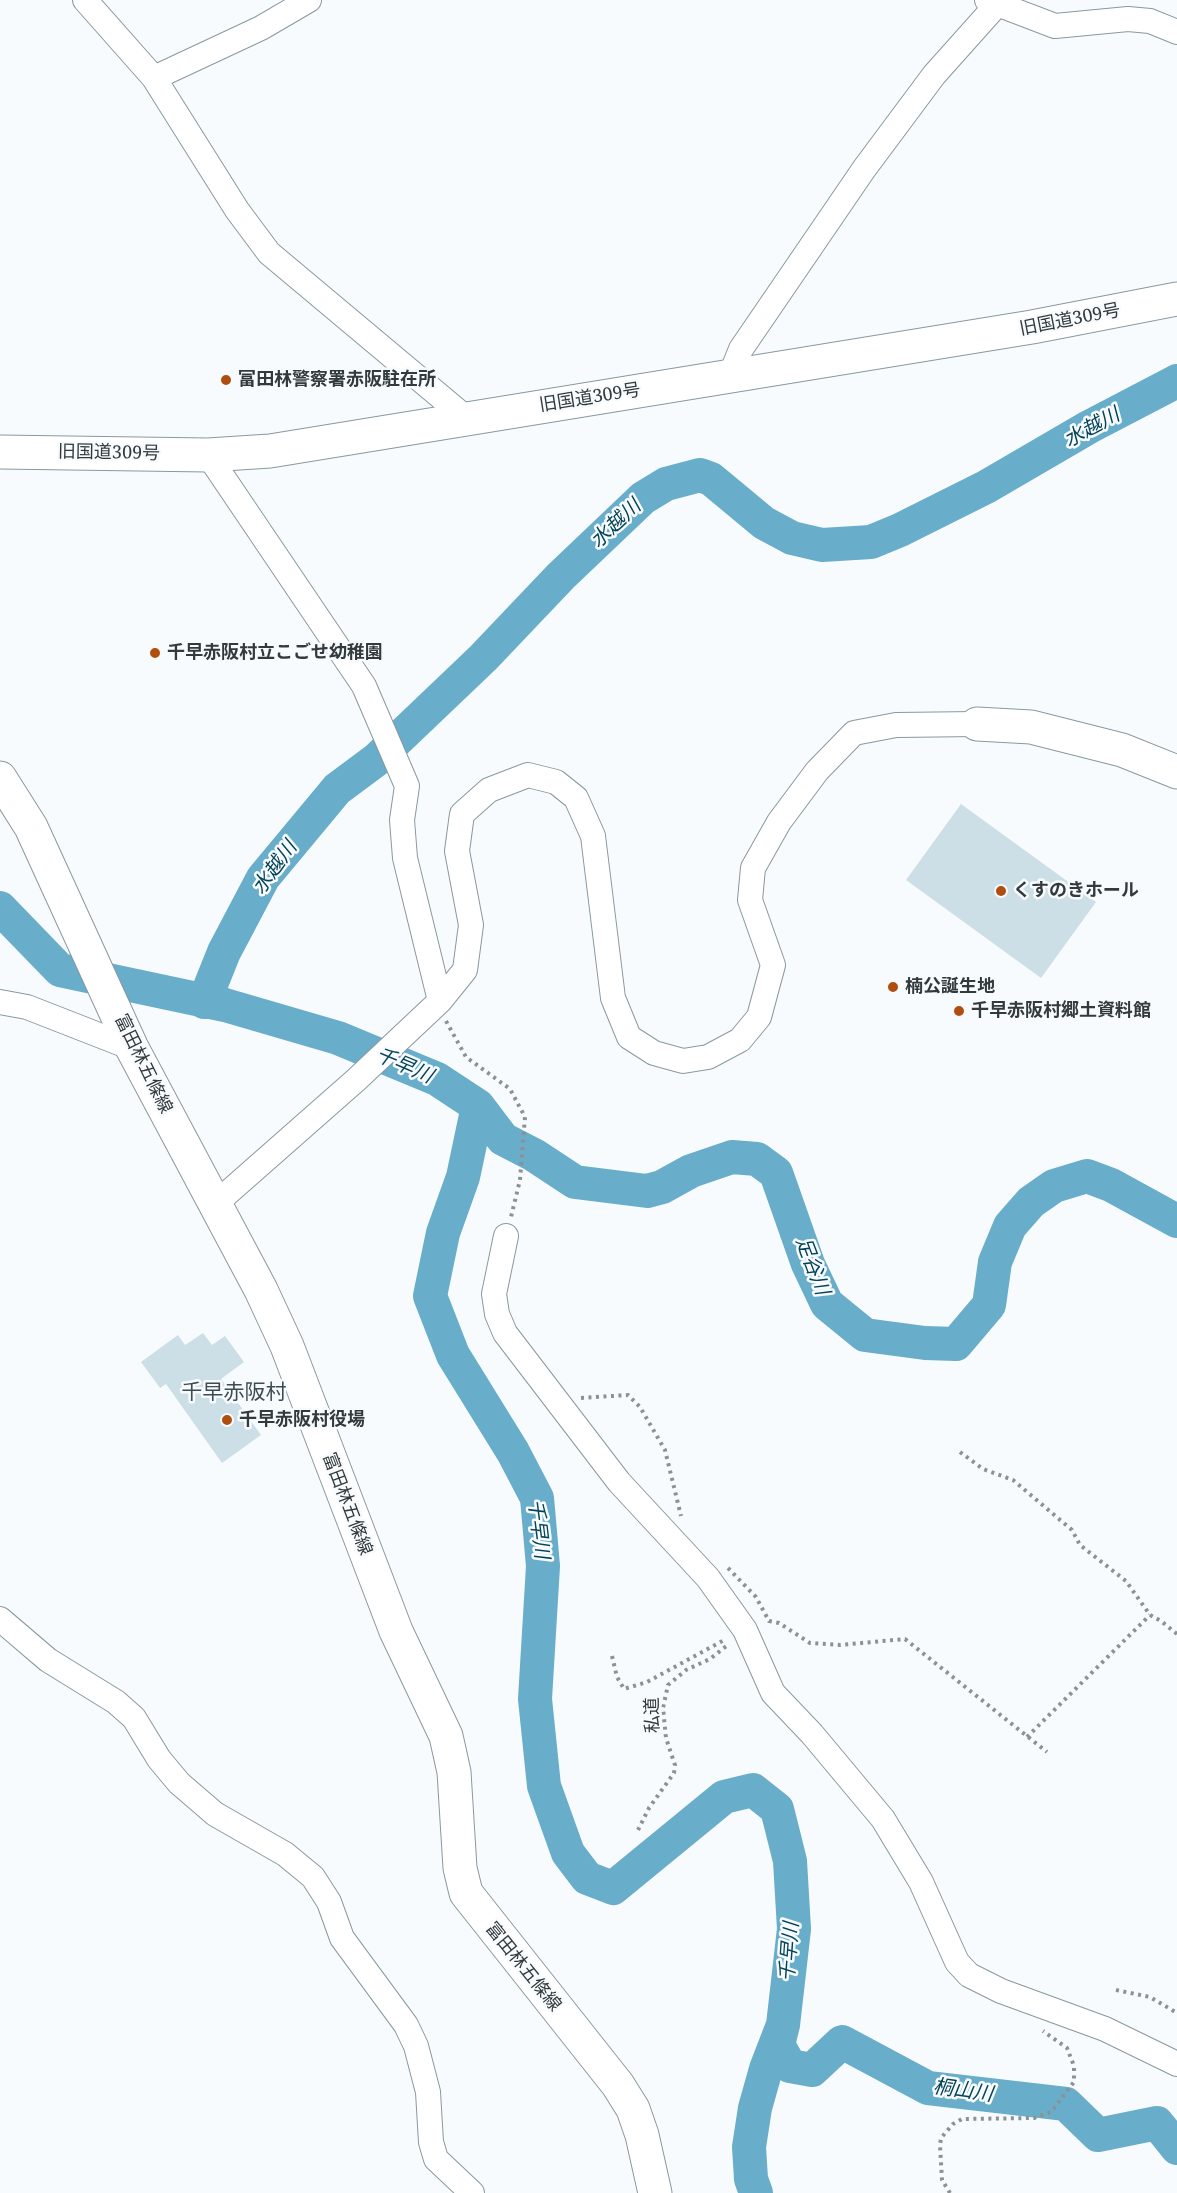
<!DOCTYPE html>
<meta charset="utf-8">
<style>
body{margin:0}
canvas{display:block;background:#f8fbfd}
</style>
<canvas width="1177" height="2193"></canvas>
<script>
const c = document.querySelector('canvas').getContext('2d');
c.lineJoin = 'round';
const toPath = rows => new Path2D(rows.map(r => 'M' + r).join(''));
function strokePath(path, color, width, dash) { c.strokeStyle = color; c.lineWidth = width; c.lineCap = dash ? 'butt' : 'round'; c.setLineDash(dash || []); c.stroke(path); }
function paint(path, color) { c.fillStyle = color; c.fill(path, 'evenodd'); }
function label(font, color, halo, rows, align = 'center') {
  c.font = font + ' "Noto Serif","Noto Sans JP",serif'; c.lineWidth = 5; c.setLineDash([]); c.textBaseline = 'middle'; c.strokeStyle = halo; c.fillStyle = color; for (const [text, x, y, turn = 0] of rows) {
    c.save(); c.translate(x, y); c.rotate((+turn || 0) * Math.PI / 180); c.textAlign = isNaN(turn) ? turn : align; if (halo) c.strokeText(text, 0, 0); c.fillText(text, 0, 0); c.restore();
  }
}
const river = toPath([
 [0,908,60,970,225,1005,338,1038,437,1079,478,1106,503,1139,534,1155,575,1182,647,1191,662,1187,691,1171,732,1157,757,1159,776,1173,808,1264,827,1304,865,1335,925,1343,956,1344,989,1305,995,1262,1010,1226,1031,1202,1054,1186,1087,1176,1111,1185,1177,1221],
 [204,1002,224,952,263,878,337,789,376,760,483,658,561,576,643,498,666,484,700,475,711,479,764,523,792,538,822,545,871,542,900,530,986,487,1089,427,1177,381],
 [478,1106,463,1177,443,1233,430,1296,453,1355,513,1452,537,1498,543,1566,535,1699,544,1786,568,1853,587,1878,613,1888,724,1797,753,1790,777,1809,790,1861,794,1929,783,2025,766,2069,755,2108,749,2147,751,2179,756,2193],
 [783,2025,778,2045,790,2066,812,2070,842,2042,928,2088,1066,2104,1098,2135,1157,2123,1177,2148]
]);
const building = toPath([
 [961,804,1096,902,1041,978,906,880],
 [203,1333,212,1345,225,1336,244,1362,221,1379,261,1435,222,1463,166,1384,160,1388,141,1362,178,1335,185,1345]
]);
const path = toPath([
 [446,1021,466,1057,510,1089,525,1117,520,1180,511,1217],
 [581,1398,628,1395,640,1407,665,1450,681,1516],
 [960,1452,983,1469,1013,1480,1072,1530,1080,1545,1126,1581,1150,1615,1161,1621,1177,1634],
 [728,1568,756,1597,769,1621,779,1623,810,1643,840,1645,905,1639,1047,1752],
 [612,1656,617,1677,624,1689,647,1682,726,1639],
 [1027,1737,1150,1615],
 [638,1830,649,1808,674,1773,675,1765,666,1738,663,1708,668,1685,686,1670,710,1659,729,1644],
 [1116,1990,1150,1997,1177,2013],
 [950,2193,942,2180,940,2145,941,2138,953,2124,962,2119,1034,2118,1051,2112,1074,2082,1074,2066,1067,2048,1043,2031]
]);
const street = toPath([
 [85,0,154,78,237,210,269,253,466,418],
 [987,0,1055,26,1128,19,1150,21,1177,32],
 [154,78,261,28,309,0],
 [731,374,741,349,864,169,934,75,1001,0],
 [208,455,364,686,407,786,402,820,405,858,440,1001],
 [0,1002,27,1007,132,1048],
 [214,1205,356,1080,440,1001,465,970,471,925,457,851,462,814,489,790,528,775,556,782,576,798,593,836,613,998,629,1037,654,1053,683,1061,708,1057,740,1040,759,1017,773,965,750,900,753,868,779,822,817,771,854,733,896,725,977,724],
 [506,1236,494,1294,497,1314,505,1333,619,1482,708,1578,745,1630,773,1693,812,1734,883,1819,921,1882,957,1962,969,1975,1001,1991,1105,2029,1177,2064],
 [0,1619,48,1660,116,1702,134,1718,159,1759,179,1783,215,1814,285,1854,313,1877,329,1902,342,1938,406,2025,416,2046,428,2092,431,2142,436,2159,472,2193]
]);
const secondary = toPath([
 [0,452,208,455,270,451,1032,327,1177,299],
 [977,724,1031,727,1122,750,1177,772],
 [0,778,31,827,132,1048,261,1290,287,1346,396,1631,446,1736,454,1772,460,1868,466,1893,618,2085,633,2109,642,2135,655,2193]
]);
const markers = [
 [226,380,6,"#b04e0f"],
 [155,653,6,"#b04e0f"],
 [1001,891,6,"#b04e0f"],
 [893,987,6,"#b04e0f"],
 [959,1011,6,"#b04e0f"],
 [227,1420,6,"#b04e0f"]
];
const streetNames = [
 ["旧国道309号",1070,320,-11],
 ["旧国道309号",590,398,-9],
 ["旧国道309号",109,453,1],
 ["富田林五條線",143,1064,64],
 ["富田林五條線",347,1504,69],
 ["私道",653,1715,-91],
 ["富田林五條線",523,1967,51]
];
const poiNames = [
 ["富田林警察署赤阪駐在所",238,380],
 ["千早赤阪村立こごせ幼稚園",167,653],
 ["くすのきホール",1013,891],
 ["楠公誕生地",905,987],
 ["千早赤阪村郷土資料館",971,1011],
 ["千早赤阪村役場",239,1420]
];
const waterNames = [
 ["水越川",1092,428,-29],
 ["水越川",616,524,-43],
 ["水越川",275,868,-54],
 ["千早川",404,1066,23],
 ["足谷川",812,1266,69],
 ["千早川",538,1529,83],
 ["千早川",790,1952,-86],
 ["桐山川",963,2091,8]
];
const quarterNames = [
 ["千早赤阪村",234,1393]
];
strokePath(river, '#68adca', 34);
paint(building, '#ccdee6');
strokePath(street, '#8899a0', 26);
strokePath(secondary, '#8899a0', 35);
strokePath(path, '#8c9194', 4, [3, 4.5]);
strokePath(street, '#fff', 24);
strokePath(secondary, '#fff', 33);
for (const [x, y, r, color] of markers) { const dot = new Path2D(); dot.arc(x, y, r, 0, 2 * Math.PI); c.fillStyle = color; c.fill(dot); strokePath(dot, '#f8fbfd', 2); }
label('18px', '#333a3d', '#f8fbfd', streetNames);
label('bold 18px', '#333a3d', '#f8fbfd', poiNames, 'left');
label('italic 20px', '#044358', '#f8fbfd', waterNames);
label('21px', '#3d4c53', '#f8fbfd', quarterNames);
</script>
